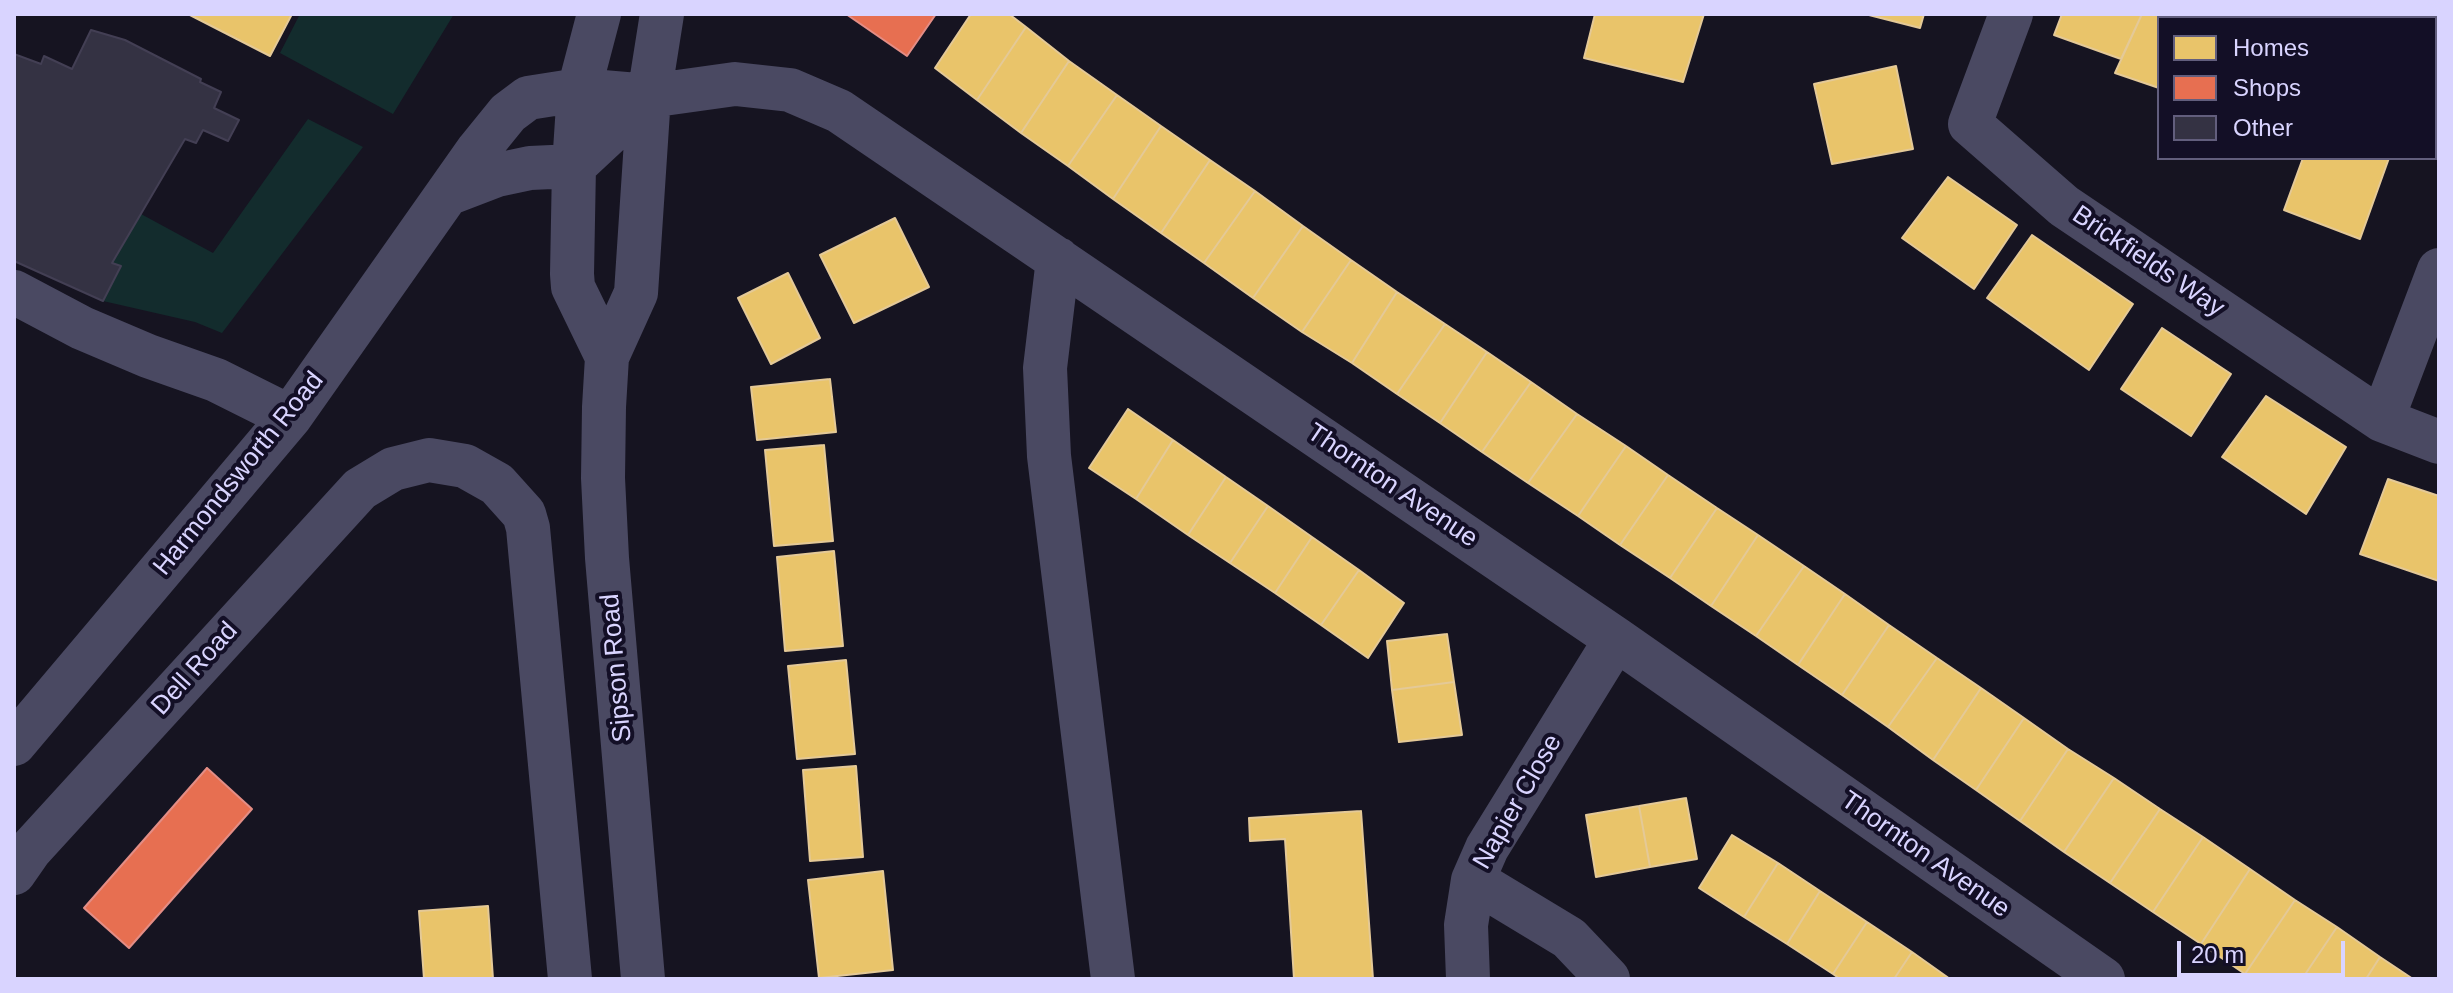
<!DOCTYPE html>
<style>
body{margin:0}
#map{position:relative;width:2453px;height:993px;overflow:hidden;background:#161421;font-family:Helvetica,sans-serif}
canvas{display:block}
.frame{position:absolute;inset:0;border:16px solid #d9d4ff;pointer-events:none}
.legend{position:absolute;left:2157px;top:16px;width:280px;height:144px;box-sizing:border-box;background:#130f26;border:2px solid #625e7d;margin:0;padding:10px 14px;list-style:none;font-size:24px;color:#d9d4ff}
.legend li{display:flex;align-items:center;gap:16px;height:40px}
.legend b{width:40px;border:2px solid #625e7d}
.scale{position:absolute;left:2177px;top:941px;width:168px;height:36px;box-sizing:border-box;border:4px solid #d9d4ff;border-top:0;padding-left:10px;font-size:24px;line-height:28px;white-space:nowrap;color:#d9d4ff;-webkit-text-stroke:6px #130f26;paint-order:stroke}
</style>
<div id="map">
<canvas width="2453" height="993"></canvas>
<div class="frame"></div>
<ul class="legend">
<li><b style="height:22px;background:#e9c46a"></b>Homes</li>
<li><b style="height:22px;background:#e76f51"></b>Shops</li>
<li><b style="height:22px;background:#343243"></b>Other</li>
</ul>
<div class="scale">20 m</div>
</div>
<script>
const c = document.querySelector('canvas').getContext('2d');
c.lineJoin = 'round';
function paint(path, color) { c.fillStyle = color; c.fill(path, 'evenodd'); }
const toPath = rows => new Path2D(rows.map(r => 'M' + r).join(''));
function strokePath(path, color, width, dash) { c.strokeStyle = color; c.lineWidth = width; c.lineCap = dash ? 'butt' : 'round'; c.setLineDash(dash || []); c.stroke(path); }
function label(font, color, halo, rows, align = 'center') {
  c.font = font + ' Helvetica,sans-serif'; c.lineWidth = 8; c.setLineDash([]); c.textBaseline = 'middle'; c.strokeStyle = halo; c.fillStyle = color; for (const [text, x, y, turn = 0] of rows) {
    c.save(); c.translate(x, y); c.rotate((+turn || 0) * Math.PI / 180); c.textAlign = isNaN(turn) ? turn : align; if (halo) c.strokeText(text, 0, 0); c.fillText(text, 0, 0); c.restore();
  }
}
const green = toPath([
 [300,14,454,14,393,114,280,53],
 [308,119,363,147,222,333,195,322,103,301,121,267,112,263,141,214,213,253]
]);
const homes = toPath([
 [188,14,292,14,270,56,188,14],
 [971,14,1009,14,1026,27,977,100,935,68,971,14],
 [1595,14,1704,14,1683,82,1584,58,1595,14],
 [1865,14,1924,14,1920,28,1865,14],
 [2062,14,2142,14,2121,59,2054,35,2062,14],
 [2142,14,2231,14,2229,18,2159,18,2159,88,2115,73,2142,14],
 [2356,14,2439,14,2439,29,2435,40,2435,18,2354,18,2356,14],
 [1026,27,1069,61,1021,133,977,100,1026,27],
 [1069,61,1117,95,1068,166,1021,133,1069,61],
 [1896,66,1913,149,1832,164,1814,84,1896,66],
 [1117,95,1161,126,1113,199,1068,166,1117,95],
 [1161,126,1210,160,1161,233,1113,199,1161,126],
 [2303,158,2389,158,2360,239,2284,210,2303,158],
 [1210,160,1255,191,1204,263,1161,233,1210,160],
 [1948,177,2017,225,1974,289,1902,238,1948,177],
 [1255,191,1303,226,1253,298,1204,263,1255,191],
 [895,218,929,287,854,323,820,255,895,218],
 [1303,226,1351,260,1302,332,1253,298,1303,226],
 [2032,235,2133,304,2089,370,1987,298,2032,235],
 [1351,260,1397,292,1352,363,1302,332,1351,260],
 [788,273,820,338,771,364,738,298,788,273],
 [1397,292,1445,324,1397,394,1352,363,1397,292],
 [1445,324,1487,352,1440,423,1397,394,1445,324],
 [2162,328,2231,374,2191,436,2121,389,2162,328],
 [1487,352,1531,382,1482,452,1440,423,1487,352],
 [830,379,836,432,757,440,751,387,830,379],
 [1531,382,1577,414,1528,483,1482,452,1531,382],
 [2266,396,2346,447,2306,514,2222,457,2266,396],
 [1128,409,1173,440,1136,499,1089,468,1128,409],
 [1577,414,1626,446,1578,516,1528,483,1577,414],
 [1173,440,1226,477,1188,535,1136,499,1173,440],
 [824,445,833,541,774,546,765,450,824,445],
 [1626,446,1668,475,1620,545,1578,516,1626,446],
 [1668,475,1717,508,1670,578,1620,545,1668,475],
 [1226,477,1268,506,1230,563,1188,535,1226,477],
 [2388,479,2439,496,2439,581,2360,554,2388,479],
 [1268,506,1312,537,1275,593,1230,563,1268,506],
 [1717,508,1758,535,1711,606,1670,578,1717,508],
 [1758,535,1804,566,1756,636,1711,606,1758,535],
 [1312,537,1359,570,1321,625,1275,593,1312,537],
 [834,551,843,646,785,651,777,557,834,551],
 [1804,566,1845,594,1798,665,1756,636,1804,566],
 [1359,570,1404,603,1368,658,1321,625,1359,570],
 [1845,594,1889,625,1842,695,1798,665,1845,594],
 [1889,625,1937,658,1888,727,1842,695,1889,625],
 [1447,634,1454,682,1392,690,1387,641,1447,634],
 [1937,658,1981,688,1933,760,1888,727,1937,658],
 [846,660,855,754,797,759,788,666,846,660],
 [1454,682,1462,735,1399,742,1392,690,1454,682],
 [1981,688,2024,718,1976,790,1933,760,1981,688],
 [2024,718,2068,749,2020,821,1976,790,2024,718],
 [2068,749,2114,778,2064,852,2020,821,2068,749],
 [856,766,863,857,810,861,803,770,856,766],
 [2114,778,2160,809,2110,883,2064,852,2114,778],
 [1686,798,1697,859,1650,867,1639,806,1686,798],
 [1639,806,1650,867,1596,877,1586,815,1639,806],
 [2160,809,2203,837,2153,912,2110,883,2160,809],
 [1361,811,1373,979,1294,979,1285,839,1250,841,1249,818,1361,811],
 [1732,835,1778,863,1744,917,1699,888,1732,835],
 [2203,837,2250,869,2201,944,2153,912,2203,837],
 [1778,863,1820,891,1787,944,1744,917,1778,863],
 [2250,869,2295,900,2245,974,2201,944,2250,869],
 [883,871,893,970,819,978,808,880,883,871],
 [1820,891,1867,922,1833,974,1787,944,1820,891],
 [2295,900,2337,927,2302,979,2252,979,2245,974,2295,900],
 [488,906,493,979,424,979,419,911,488,906],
 [1867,922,1912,952,1894,979,1840,979,1833,974,1867,922],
 [2337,927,2380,957,2366,979,2302,979,2337,927],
 [1912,952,1950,979,1894,979,1912,952],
 [2380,957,2413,979,2366,979,2380,957]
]);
const shops = toPath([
 [846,14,936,14,907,56,846,14],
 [207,768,252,809,129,948,84,908,207,768]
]);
const building = toPath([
 [91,30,125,40,201,79,200,82,221,92,214,108,239,120,228,141,203,130,196,143,185,139,112,263,121,266,103,301,14,261,14,54,41,64,44,56,72,69,91,30]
]);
const minor = toPath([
 [599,14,579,90,574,166,572,274,573,287,607,357],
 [2011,14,1970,124,2064,206,2382,420,2439,442],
 [450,193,497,175,530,168,574,166,649,96],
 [1058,259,1045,368,1049,456,1113,979],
 [14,292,82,328,148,356,216,380,290,417],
 [2382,420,2439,270],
 [14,744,290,417,478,150,508,113,528,98,579,90,649,96,735,84,790,90,839,111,1616,639,2103,979],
 [14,873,30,850,360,489,393,469,429,460,465,466,497,484,524,514,528,528,570,979],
 [1473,880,1569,938,1608,979],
 [643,979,607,558,603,478,604,407,607,357,636,293,649,96,662,14],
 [1468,979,1466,925,1473,880,1487,848,1616,639]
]);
const streetNames = [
 ["Brickfields Way",2148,262,34],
 ["Harmondsworth Road",239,474,-51],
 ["Thornton Avenue",1392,486,34],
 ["Sipson Road",617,668,-95],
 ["Dell Road",195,669,-48],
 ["Napier Close",1518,802,-60],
 ["Thornton Avenue",1925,855,35]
];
paint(green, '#132c2d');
paint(homes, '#e9c46a');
strokePath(homes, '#e4c997', 2);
paint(shops, '#e76f51');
strokePath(shops, '#e38d85', 2);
paint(building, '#343243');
strokePath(building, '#433f54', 2);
strokePath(minor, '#4a4962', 44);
label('26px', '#d9d4ff', '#130f26', streetNames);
</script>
